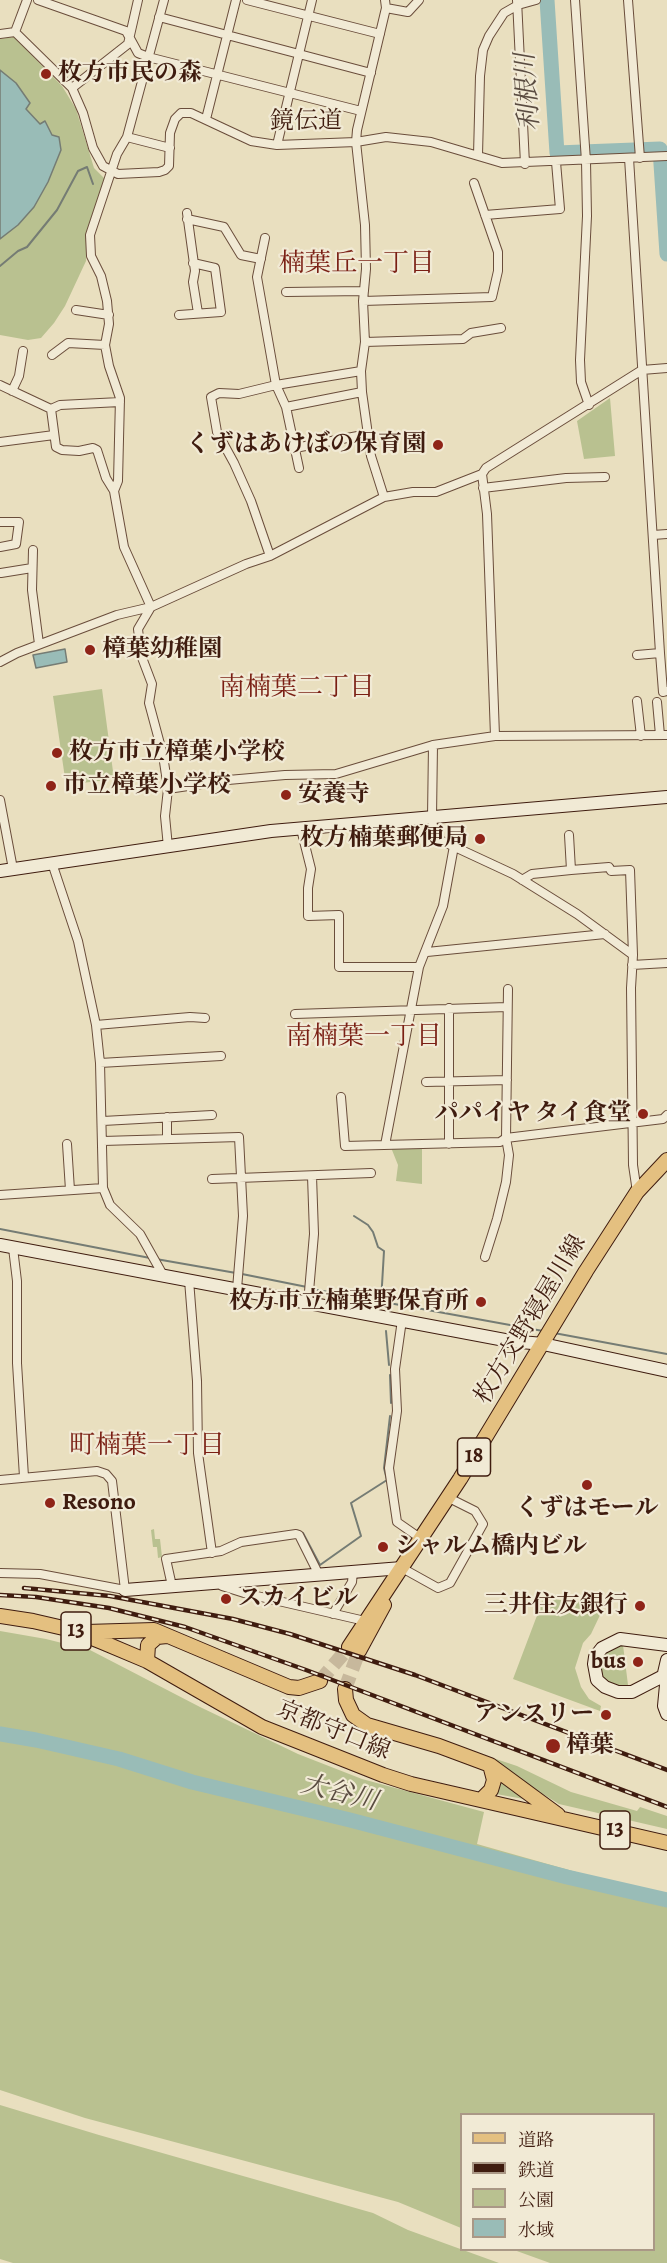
<!DOCTYPE html>
<meta charset="utf-8">
<style>
body{margin:0}
#map{position:relative;width:667px;height:2263px;overflow:hidden;background:#e9dfbf;font-family:Alegreya,"Noto Serif JP",serif}
canvas{display:block}
.legend{position:absolute;left:460px;top:2113px;width:195px;height:138px;box-sizing:border-box;background:#f1ead5;border:2px solid #aa9886;margin:0;padding:8px 10px;list-style:none;font-size:18px;color:#3f1c0f}
.legend li{display:flex;align-items:center;gap:12px;height:30px}
.legend b{width:30px;border:2px solid #aa9886}
</style>
<div id="map">
<canvas width="667" height="2263"></canvas>
<ul class="legend">
<li><b style="height:8px;background:#e4c080"></b>道路</li>
<li><b style="height:8px;background:#3f1c0f"></b>鉄道</li>
<li><b style="height:16px;background:#b9c190"></b>公園</li>
<li><b style="height:16px;background:#99bcb7"></b>水域</li>
</ul>
</div>
<script>
const c = document.querySelector('canvas').getContext('2d');
c.lineJoin = 'round';
function paint(path, color) { c.fillStyle = color; c.fill(path, 'evenodd'); }
const toPath = rows => new Path2D(rows.map(r => 'M' + r).join(''));
function strokePath(path, color, width, dash) { c.strokeStyle = color; c.lineWidth = width; c.lineCap = dash ? 'butt' : 'round'; c.setLineDash(dash || []); c.stroke(path); }
function label(font, color, halo, rows, align = 'center') {
  c.font = font + ' Alegreya,"Noto Serif JP",serif'; c.lineWidth = 4.5; c.setLineDash([]); c.textBaseline = 'middle'; c.strokeStyle = halo; c.fillStyle = color; for (const [text, x, y, turn = 0] of rows) {
    c.save(); c.translate(x, y); c.rotate((+turn || 0) * Math.PI / 180); c.textAlign = isNaN(turn) ? turn : align; if (halo) c.strokeText(text, 0, 0); c.fillText(text, 0, 0); c.restore();
  }
}
const green = toPath([
 [14,37,62,86,76,109,94,168,105,179,87,238,86,261,65,306,54,323,41,338,28,340,0,335,0,39],
 [610,398,615,456,584,459,577,421],
 [102,689,114,779,66,785,53,696],
 [422,1144,422,1184,396,1181,398,1165,390,1145],
 [154,1529,155,1539,160,1539,162,1557,158,1558,157,1547,153,1547,151,1530],
 [544,1597,571,1602,591,1601,601,1613,591,1634,583,1643,575,1668,581,1687,589,1699,601,1706,600,1711,513,1679],
 [0,1631,46,1639,90,1650,200,1707,298,1754,362,1779,484,1812,477,1844,576,1872,575,1885,667,1907,667,2263,550,2263,514,2250,654,2250,654,2114,462,2114,461,2228,398,2202,85,2118,0,2090],
 [614,1645,623,1645,628,1685,623,1688,611,1686,600,1675,599,1662,607,1650],
 [468,1754,490,1757,517,1766,571,1792,637,1811,640,1807,667,1816,667,1829,559,1804,490,1761],
 [498,1777,535,1801,496,1794],
 [0,2105,99,2135,373,2213,408,2230,499,2263,13,2263,0,2259]
]);
const water = toPath([
 [0,70,16,83,30,103,26,109,40,124,45,121,52,135,59,137,61,150,48,182,34,207,18,225,0,239,0,70],
 [65,649,67,662,36,668,33,655,65,649]
]);
const stream = toPath([
 [0,266,18,251,27,247,57,210,78,171,87,167,93,184],
 [354,1216,368,1225,373,1232,378,1247,384,1251,381,1302],
 [0,1229,150,1258],
 [156,1259,236,1273],
 [242,1274,307,1287],
 [312,1289,543,1331],
 [386,1331,389,1365],
 [554,1333,667,1354],
 [390,1375,391,1403],
 [303,1533,320,1565,361,1536,351,1503,387,1480,384,1468,390,1416]
]);
const river = toPath([
 [547,0,557,153,660,149,667,254],
 [0,1734,36,1740,119,1759,192,1782,350,1820,567,1877,667,1900]
]);
const primaryTunnel = toPath([
 [320,1681,349,1647],
 [345,1689,359,1651]
]);
const street = toPath([
 [38,0,126,31,138,53,148,57,361,111],
 [247,0,380,34],
 [517,0,525,164],
 [575,0,586,161,587,216,580,360,581,382,589,405],
 [628,0,640,158],
 [386,8,408,12,419,0],
 [159,17,371,73],
 [15,32,27,0],
 [0,34,15,32,72,88,83,113,93,148,103,166,118,174,159,172,165,170,169,166,170,133,175,119,181,113,191,113,251,141,277,145,356,142,386,137,431,142,502,163,667,156],
 [72,88,128,44,138,0],
 [206,119,236,0],
 [127,137,170,148],
 [277,145,312,0],
 [478,155,480,76,483,50,489,36,504,13,518,5,536,0],
 [629,158,660,653,663,692,667,691],
 [187,213,195,271,193,282,198,313],
 [485,215,560,209,556,162],
 [187,219,224,227,241,255,261,259],
 [265,238,257,277,276,385,286,407,299,468],
 [286,292,364,291],
 [363,301,492,297,498,271,498,252,474,183],
 [76,310,109,315],
 [179,315,221,312,215,268,193,263],
 [365,342,463,339,471,333,501,328],
 [52,355,68,343,105,345],
 [0,385,51,409,56,447,62,450,79,451,93,448,97,450,106,478,114,491,124,547,151,607],
 [12,391,19,376,23,351],
 [286,407,362,392],
 [51,409,60,405,120,402],
 [0,442,54,435],
 [295,448,368,434],
 [482,474,487,514,495,736],
 [483,488,566,478,605,477],
 [114,491,118,481,120,398,109,366,105,345,109,324,107,301,101,276,91,256,90,235,117,154,127,137,164,0],
 [384,497,371,456,362,392,361,371,365,342,363,301,366,269,365,225,356,142,357,130,386,8,385,0],
 [0,522,19,522,16,544,0,547],
 [653,535,667,534],
 [33,550,32,590,39,644],
 [270,556,251,501,234,463,217,432,211,397,219,393,239,394,276,385,361,371],
 [1,573,32,568],
 [151,607,138,629,141,655,152,684,149,703,163,755,168,789,165,816,168,847],
 [637,655,660,653],
 [0,662,17,653,117,615,151,607,246,564,270,556,384,497,413,492,436,492,482,474,486,468,642,370,667,368],
 [637,701,641,736],
 [657,702,660,735],
 [433,745,432,817,434,835,442,841,513,874,577,914,633,955,631,988,633,1165,637,1192],
 [168,789,228,780,285,775,336,774,433,745,495,736,667,735],
 [0,800,13,869],
 [301,829,311,869,308,888,308,916,339,915,339,967,419,967],
 [569,835,571,870],
 [52,863,78,941,96,1025,100,1063,103,1188,110,1205,140,1234,163,1275],
 [522,880,532,874,571,870,609,867,611,871,630,870,633,955],
 [427,952,605,934],
 [632,965,667,963],
 [295,1014,507,1007],
 [96,1025,190,1017,205,1018],
 [100,1063,221,1056],
 [426,1082,507,1080],
 [341,1097,345,1146,500,1142,506,1138,663,1119,667,1115],
 [167,1117,167,1139],
 [103,1121,212,1115],
 [103,1141,239,1137,243,1216,237,1289],
 [67,1144,70,1190],
 [449,1144,449,1008],
 [385,1145,419,967,443,906,454,846],
 [212,1179,371,1173],
 [0,1195,103,1188],
 [13,1248,17,1281,17,1363,24,1477],
 [485,1257,497,1219,506,1182,509,1155,506,1138,508,989],
 [189,1280,197,1381,198,1453,212,1553],
 [308,1303,314,1234,312,1176],
 [402,1320,395,1369,397,1411,389,1468,397,1522,420,1538],
 [0,1480,97,1471,106,1474,112,1481,125,1590,40,1574,0,1573],
 [402,1568,438,1588,450,1583,483,1524,475,1511,447,1497],
 [220,1583,222,1586,244,1593,365,1621],
 [172,1586,166,1559,221,1551,241,1542,296,1534,299,1535,319,1575],
 [333,1614,352,1582,353,1572]
]);
const secondary = toPath([
 [0,871,271,831,667,797],
 [0,1245,510,1341,543,1344,667,1371],
 [125,1590,402,1568],
 [667,1645,620,1639,602,1648,595,1657,594,1664,597,1680,605,1687,618,1692,632,1692,667,1674],
 [667,1660,664,1673,666,1685,664,1706,667,1714]
]);
const primary = toPath([
 [0,1616,33,1621,72,1630,102,1642,147,1661,262,1727,383,1775,411,1784,667,1843],
 [86,1632,154,1630,289,1687,299,1688,320,1681],
 [349,1647,460,1479,586,1271,637,1192,667,1160],
 [359,1651,384,1605],
 [147,1661,148,1645,157,1637,167,1636],
 [345,1689,346,1700,353,1715,367,1725,439,1746,490,1765,558,1815],
 [482,1799,491,1790,494,1780,490,1765]
]);
const rail = toPath([
 [24,1588,110,1596,233,1619,290,1634,415,1675,667,1770],
 [0,1595,36,1597,109,1608,185,1627,306,1670,667,1807]
]);
const markers = [
 [46,74,6,"#8f2418"],
 [438,445,6,"#8f2418"],
 [90,650,6,"#8f2418"],
 [57,753,6,"#8f2418"],
 [51,786,6,"#8f2418"],
 [286,795,6,"#8f2418"],
 [480,839,6,"#8f2418"],
 [643,1114,6,"#8f2418"],
 [481,1302,6,"#8f2418"],
 [587,1485,6,"#8f2418"],
 [50,1503,6,"#8f2418"],
 [383,1547,6,"#8f2418"],
 [226,1599,6,"#8f2418"],
 [640,1606,6,"#8f2418"],
 [638,1662,6,"#8f2418"],
 [606,1715,6,"#8f2418"],
 [553,1746,8,"#8f2418"]
];
const shields = [
 [474,1457,33],
 [76,1631,30],
 [615,1830,30]
];
const shieldNames = [
 ["18",474,1457],
 ["13",76,1631],
 ["13",615,1830]
];
const poiNames = [
 ["枚方市民の森",58,74],
 ["くずはあけぼの保育園",426,445,"right"],
 ["樟葉幼稚園",102,650],
 ["枚方市立樟葉小学校",69,753],
 ["市立樟葉小学校",63,786],
 ["安養寺",298,795],
 ["枚方楠葉郵便局",468,839,"right"],
 ["パパイヤ タイ食堂",631,1114,"right"],
 ["枚方市立楠葉野保育所",469,1302,"right"],
 ["Resono",62,1503],
 ["くずはモール",587,1509,"center"],
 ["シャルム橋内ビル",395,1547],
 ["スカイビル",238,1599],
 ["三井住友銀行",628,1606,"right"],
 ["bus",626,1662,"right"],
 ["アンスリー",594,1715,"right"],
 ["樟葉",566,1746]
];
const streetNames = [
 ["鏡伝道",306,122],
 ["枚方交野寝屋川線",531,1320,-59],
 ["京都守口線",333,1731,22]
];
const waterNames = [
 ["利根川",529,92,-94],
 ["大谷川",339,1794,14]
];
const neighbourhoodNames = [
 ["楠葉丘一丁目",357,265],
 ["南楠葉二丁目",297,689],
 ["南楠葉一丁目",364,1038],
 ["町楠葉一丁目",147,1447]
];
paint(green, '#b9c190');
paint(water, '#99bcb7');
strokePath(water, '#757c74', 1.5);
strokePath(stream, '#757c74', 2);
strokePath(river, '#99bcb7', 15);
strokePath(primaryTunnel, '#c7b89c', 14, [14, 7]);
strokePath(street, '#6a4d3b', 10);
strokePath(secondary, '#3f1c0f', 14);
strokePath(primary, '#3f1c0f', 16);
strokePath(street, '#f1ead5', 8);
strokePath(secondary, '#f1ead5', 12);
strokePath(primary, '#e4c080', 14);
strokePath(rail, '#3f1c0f', 4.5);
strokePath(rail, '#f1ead5', 2, [7]);
for (const [x, y, r, color] of markers) { const dot = new Path2D(); dot.arc(x, y, r, 0, 2 * Math.PI); c.fillStyle = color; c.fill(dot); strokePath(dot, '#f1ead5', 2); }
for (const [x, y, w] of shields) { const box = new Path2D(); box.roundRect(x - w / 2, y - 19, w, 38, 4.5); c.fillStyle = '#f1ead5'; c.fill(box); strokePath(box, '#3f1c0f', 1.5); }
label('bold 22px', '#3f1c0f', null, shieldNames);
label('bold 24px', '#3f1c0f', '#f1ead5', poiNames, 'left');
label('24px', '#3f1c0f', '#f1ead5', streetNames);
label('italic 26px', '#5a4c41', '#f1ead5', waterNames);
label('26px', '#7a1f14', '#f1ead5', neighbourhoodNames);
</script>
